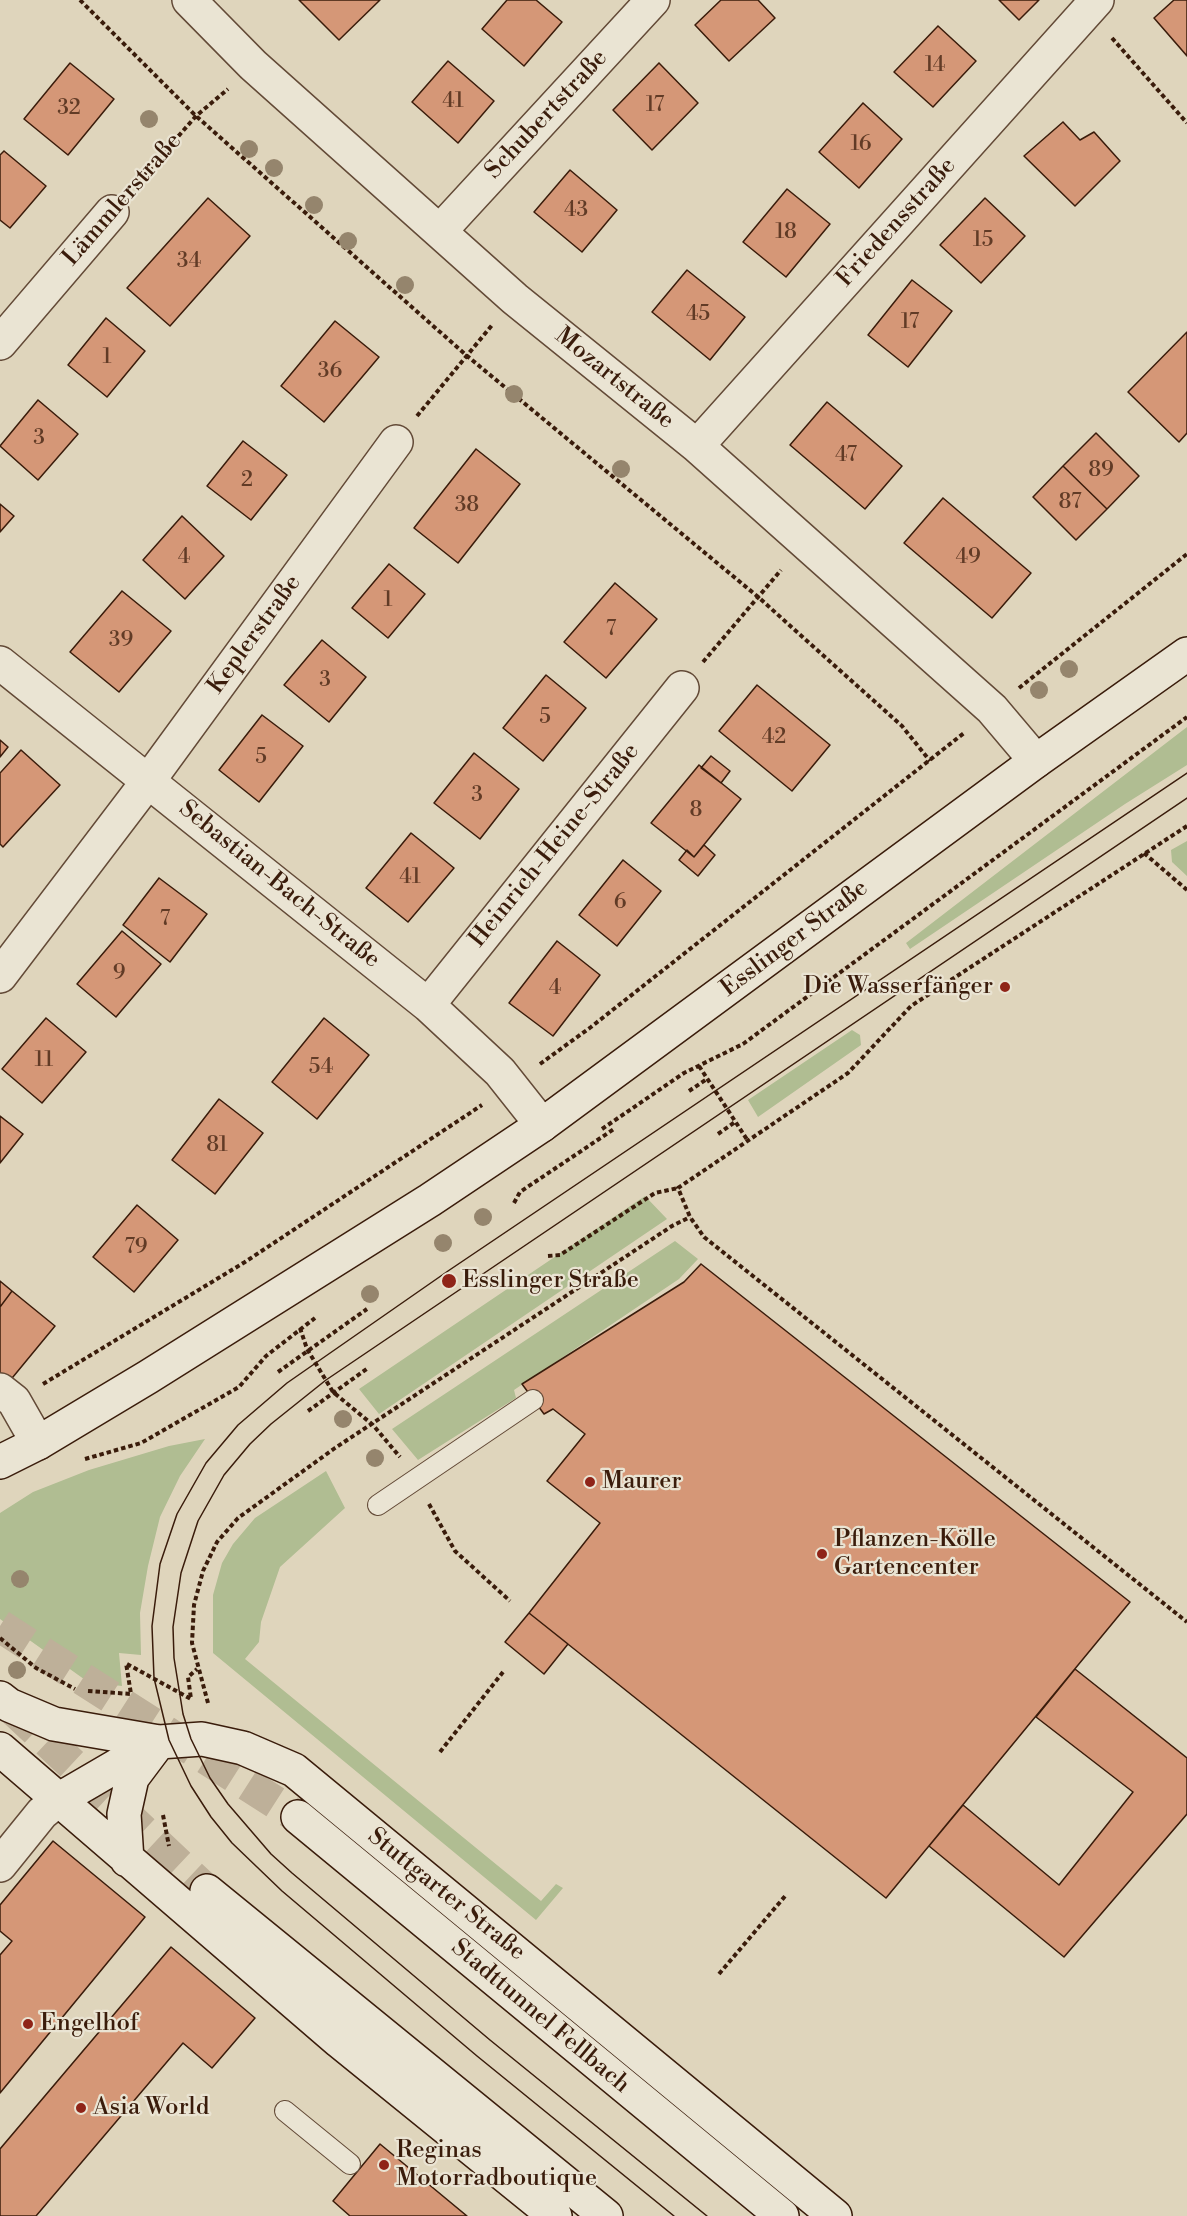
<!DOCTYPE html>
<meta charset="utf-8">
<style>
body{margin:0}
canvas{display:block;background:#dfd5bc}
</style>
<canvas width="1187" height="2216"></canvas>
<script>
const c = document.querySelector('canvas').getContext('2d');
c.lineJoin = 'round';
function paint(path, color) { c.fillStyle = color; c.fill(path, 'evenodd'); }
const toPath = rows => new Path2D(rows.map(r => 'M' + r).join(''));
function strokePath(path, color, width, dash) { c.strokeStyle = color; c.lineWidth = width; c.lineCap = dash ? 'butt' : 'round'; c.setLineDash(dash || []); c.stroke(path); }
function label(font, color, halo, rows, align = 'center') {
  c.font = font + ' "Libre Bodoni",serif'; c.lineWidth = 4.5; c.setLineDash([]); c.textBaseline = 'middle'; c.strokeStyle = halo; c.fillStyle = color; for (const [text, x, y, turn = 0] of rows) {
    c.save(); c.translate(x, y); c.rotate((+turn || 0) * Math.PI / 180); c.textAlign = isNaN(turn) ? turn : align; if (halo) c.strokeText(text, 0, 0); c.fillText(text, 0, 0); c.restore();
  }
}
const green = toPath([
 [1187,727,1187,765,1125,804,910,949,906,943],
 [1187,841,1187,876,1172,862,1171,850],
 [852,1030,860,1035,861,1045,758,1117,748,1100],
 [645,1196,667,1219,379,1414,359,1389],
 [675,1241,698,1259,679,1279,514,1390,516,1398,418,1460,392,1429],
 [205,1439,180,1476,160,1517,148,1566,140,1613,141,1655,119,1653,122,1686,88,1682,0,1619,0,1513,33,1492,89,1470,169,1446],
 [326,1471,345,1508,280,1567,261,1622,259,1642,245,1659,541,1901,556,1884,563,1888,536,1920,213,1653,213,1595,222,1563,233,1544,255,1518]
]);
const building = toPath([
 [299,0,380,0,339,40,299,0],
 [507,0,536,0,562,22,524,66,482,29,507,0],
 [721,0,758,0,775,18,729,61,695,25,721,0],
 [999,0,1039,0,1019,20,999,0],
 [1174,0,1187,0,1187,56,1154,18,1174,0],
 [938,26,976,61,933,107,894,72,938,26],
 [448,61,494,101,458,143,412,102,448,61],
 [70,63,114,99,68,155,24,119,70,63],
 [659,63,698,103,652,150,613,110,659,63],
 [863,103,902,139,859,188,819,152,863,103],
 [1063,122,1080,140,1094,132,1120,161,1075,206,1024,156,1063,122],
 [4,151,46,186,10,228,0,220,0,155,4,151],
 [570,170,617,210,582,252,534,212,570,170],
 [787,189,830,224,786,277,743,242,787,189],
 [208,198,250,236,170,326,127,288,208,198],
 [985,198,1025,236,981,283,940,245,985,198],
 [687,270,745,317,710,360,652,312,687,270],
 [912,280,952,311,908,367,868,335,912,280],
 [106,318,145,351,107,397,68,365,106,318],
 [335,321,379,357,324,422,281,386,335,321],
 [1187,332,1187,433,1179,442,1128,392,1187,332],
 [38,400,78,434,38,480,0,446,38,400],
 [827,402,902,466,865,509,790,445,827,402],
 [1096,433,1139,476,1107,509,1063,466,1096,433],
 [243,441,287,475,251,520,207,486,243,441],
 [476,449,520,484,458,563,414,528,476,449],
 [1063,466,1107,509,1076,540,1033,497,1063,466],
 [943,498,1031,573,992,618,904,543,943,498],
 [0,504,14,516,0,532,0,504],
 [182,516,224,556,185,599,143,560,182,516],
 [389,564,425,594,388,638,352,608,389,564],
 [615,583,657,619,606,678,564,642,615,583],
 [122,591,171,631,119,692,70,652,122,591],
 [322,640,366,677,329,722,284,685,322,640],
 [546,675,586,708,543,761,503,728,546,675],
 [757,685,830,745,792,791,719,731,757,685],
 [262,715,303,746,259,802,219,770,262,715],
 [0,740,8,747,0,757,0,740],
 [21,750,60,785,3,847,0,844,0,773,21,750],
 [474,753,519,789,480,839,434,803,474,753],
 [711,756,730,771,721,783,701,768,711,756],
 [699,765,741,799,694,857,651,823,699,765],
 [411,833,454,868,408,922,366,888,411,833],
 [704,845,715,855,698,876,679,860,687,850,694,857,704,845],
 [623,860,661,891,617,946,579,915,623,860],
 [159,878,207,914,170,962,123,925,159,878],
 [122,931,161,964,116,1017,77,984,122,931],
 [557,941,600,975,553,1036,509,1003,557,941],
 [46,1018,86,1052,42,1103,2,1069,46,1018],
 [324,1018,369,1055,317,1119,272,1082,324,1018],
 [219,1099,263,1133,215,1194,172,1160,219,1099],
 [0,1116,23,1134,0,1163,0,1116],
 [137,1205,178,1240,134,1292,93,1257,137,1205],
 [701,1264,1130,1602,886,1898,529,1613,600,1523,547,1481,585,1434,553,1409,544,1414,522,1384,684,1282,701,1264],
 [0,1281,12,1291,0,1307,0,1281],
 [12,1291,55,1326,8,1383,0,1376,0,1307,12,1291],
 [529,1613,568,1644,544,1674,505,1642,529,1613],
 [1075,1669,1187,1758,1187,1814,1064,1957,929,1846,963,1805,1059,1885,1133,1792,1036,1717,1075,1669],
 [53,1841,145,1917,0,2093,0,1955,12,1941,0,1931,0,1905,53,1841],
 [171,1947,255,2018,212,2068,183,2043,36,2216,0,2216,0,2149,171,1947],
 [380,2144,467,2216,350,2216,333,2201,380,2144]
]);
const secondaryTunnel = toPath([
 [0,1626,298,1817],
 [12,1708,207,1891]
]);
const path = toPath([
 [80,0,196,116,466,355,757,596,902,726,930,761],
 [1112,38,1187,123],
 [134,187,196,116,228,89],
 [417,416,493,324],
 [703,662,781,570],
 [1019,688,1187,554],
 [1187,826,911,1006,848,1073,678,1188,690,1217,704,1237,1187,1622],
 [1144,853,1187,890],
 [540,1064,591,1027,964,733],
 [699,1066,748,1141],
 [689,1091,707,1079],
 [602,1129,684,1073,743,1044,1187,717],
 [718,1134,735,1122],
 [514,1203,520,1192,614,1129],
 [548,1256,560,1255,655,1193,678,1188],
 [300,1328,307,1349,333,1392,373,1425,400,1457],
 [278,1372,367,1309],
 [43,1384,245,1262,482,1105],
 [308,1411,368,1368],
 [85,1459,141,1443,239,1387,266,1356,315,1318],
 [429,1504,455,1551,510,1601],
 [0,1638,36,1668,75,1689],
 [127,1664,191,1699,188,1677,197,1669],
 [88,1691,131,1694,126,1663],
 [208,1703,192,1643,194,1605,203,1571,217,1542,238,1518,335,1448,672,1226,690,1217],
 [440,1752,503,1672],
 [163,1815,169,1846],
 [719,1974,786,1895]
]);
const lane = toPath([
 [378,1505,533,1400],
 [285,2111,350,2164]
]);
const street = toPath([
 [189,0,253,65,515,299,697,446,992,709,1036,761],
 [440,231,653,0],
 [0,343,112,212],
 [697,446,1097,0],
 [0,663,428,1005,500,1072,542,1125],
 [0,976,149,780,396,442],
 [428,1005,682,688],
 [0,1390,14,1401,38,1443],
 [0,1865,42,1813,58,1800]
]);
const secondary = toPath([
 [0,1462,38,1443,148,1377,430,1200,542,1125,1036,761,1187,654],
 [0,1698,9,1705,54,1724,159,1742,202,1739,243,1748,294,1770,835,2216],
 [0,1749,339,2041,555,2216],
 [58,1800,149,1747],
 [298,1817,782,2216],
 [127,1860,124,1814,132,1778,159,1742],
 [207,1891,606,2216]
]);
const tram = toPath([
 [674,2216,477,2056,282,1891,232,1843,211,1817,191,1786,169,1740,154,1678,152,1626,160,1564,177,1514,206,1463,238,1425,287,1383,448,1271,1187,773],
 [707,2216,490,2040,292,1873,271,1854,228,1804,210,1778,191,1739,183,1714,174,1658,173,1627,181,1573,198,1521,224,1475,250,1444,271,1424,326,1380,1187,798]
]);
const trees = [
 [149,119],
 [249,149],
 [274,168],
 [314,205],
 [348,241],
 [405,285],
 [514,394],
 [621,469],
 [1069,669],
 [1039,690],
 [483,1217],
 [443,1243],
 [370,1294],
 [343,1419],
 [375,1458],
 [20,1579],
 [17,1670]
];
const markers = [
 [1005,987,6,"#8f2418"],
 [449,1281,8,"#8f2418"],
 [590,1482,6,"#8f2418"],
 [822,1554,6,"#8f2418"],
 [28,2024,6,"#8f2418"],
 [81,2108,6,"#8f2418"],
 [384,2165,6,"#8f2418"]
];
const numberNames = [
 ["14",935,66],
 ["41",453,102],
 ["17",655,106],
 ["32",69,109],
 ["16",861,145],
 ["43",576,211],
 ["18",786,233],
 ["15",983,241],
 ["34",189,262],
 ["45",698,315],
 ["17",910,323],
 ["1",107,358],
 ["36",330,372],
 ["3",39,439],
 ["47",846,456],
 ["89",1101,471],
 ["2",247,481],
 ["87",1070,503],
 ["38",467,506],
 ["4",184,558],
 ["49",968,558],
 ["1",388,601],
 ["7",611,630],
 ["39",121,641],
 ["3",325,681],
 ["5",545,718],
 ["42",774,738],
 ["5",261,758],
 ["3",477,796],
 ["8",696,811],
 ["41",410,878],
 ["6",620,903],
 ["7",165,920],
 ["9",119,974],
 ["4",555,989],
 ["11",44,1061],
 ["54",321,1068],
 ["81",217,1146],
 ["79",136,1248]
];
const streetNames = [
 ["Schubertstraße",547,115,-47],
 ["Lämmlerstraße",123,200,-49],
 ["Friedensstraße",897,223,-48],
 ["Mozartstraße",614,379,39],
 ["Keplerstraße",255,635,-54],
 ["Heinrich-Heine-Straße",555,846,-51],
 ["Sebastian-Bach-Straße",279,885,39],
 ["Esslinger Straße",795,939,-37],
 ["Stuttgarter Straße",446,1895,39],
 ["Stadttunnel Fellbach",540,2017,40]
];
const poiNames = [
 ["Die Wasserfänger",993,987,"right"],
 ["Esslinger Straße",462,1281],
 ["Maurer",602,1482],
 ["Pflanzen-Kölle",834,1540],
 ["Gartencenter",834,1568],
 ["Engelhof",40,2024],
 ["Asia World",93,2108],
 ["Reginas",396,2151],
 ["Motorradboutique",396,2179]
];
paint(green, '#b0bd92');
paint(building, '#d59777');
strokePath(building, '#3a1c0b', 1.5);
strokePath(secondaryTunnel, '#beb099', 33, [33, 16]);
strokePath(lane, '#634a37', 22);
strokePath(street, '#634a37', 36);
strokePath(secondary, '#3a1c0b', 36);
strokePath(path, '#3a1c0b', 4, [4.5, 3]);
strokePath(lane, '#eae4d3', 20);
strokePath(street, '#eae4d3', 33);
strokePath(secondary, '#eae4d3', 33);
strokePath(tram, '#3a1c0b', 1.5);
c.fillStyle = '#95856d';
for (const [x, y] of trees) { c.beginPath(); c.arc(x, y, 9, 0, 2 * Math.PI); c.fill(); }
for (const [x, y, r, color] of markers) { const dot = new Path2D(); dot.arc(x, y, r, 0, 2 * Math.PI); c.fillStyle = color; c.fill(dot); strokePath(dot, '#eae4d3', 2); }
label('21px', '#613b26', null, numberNames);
label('24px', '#3a1c0b', '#eae4d3', streetNames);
label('24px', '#3a1c0b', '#eae4d3', poiNames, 'left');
</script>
